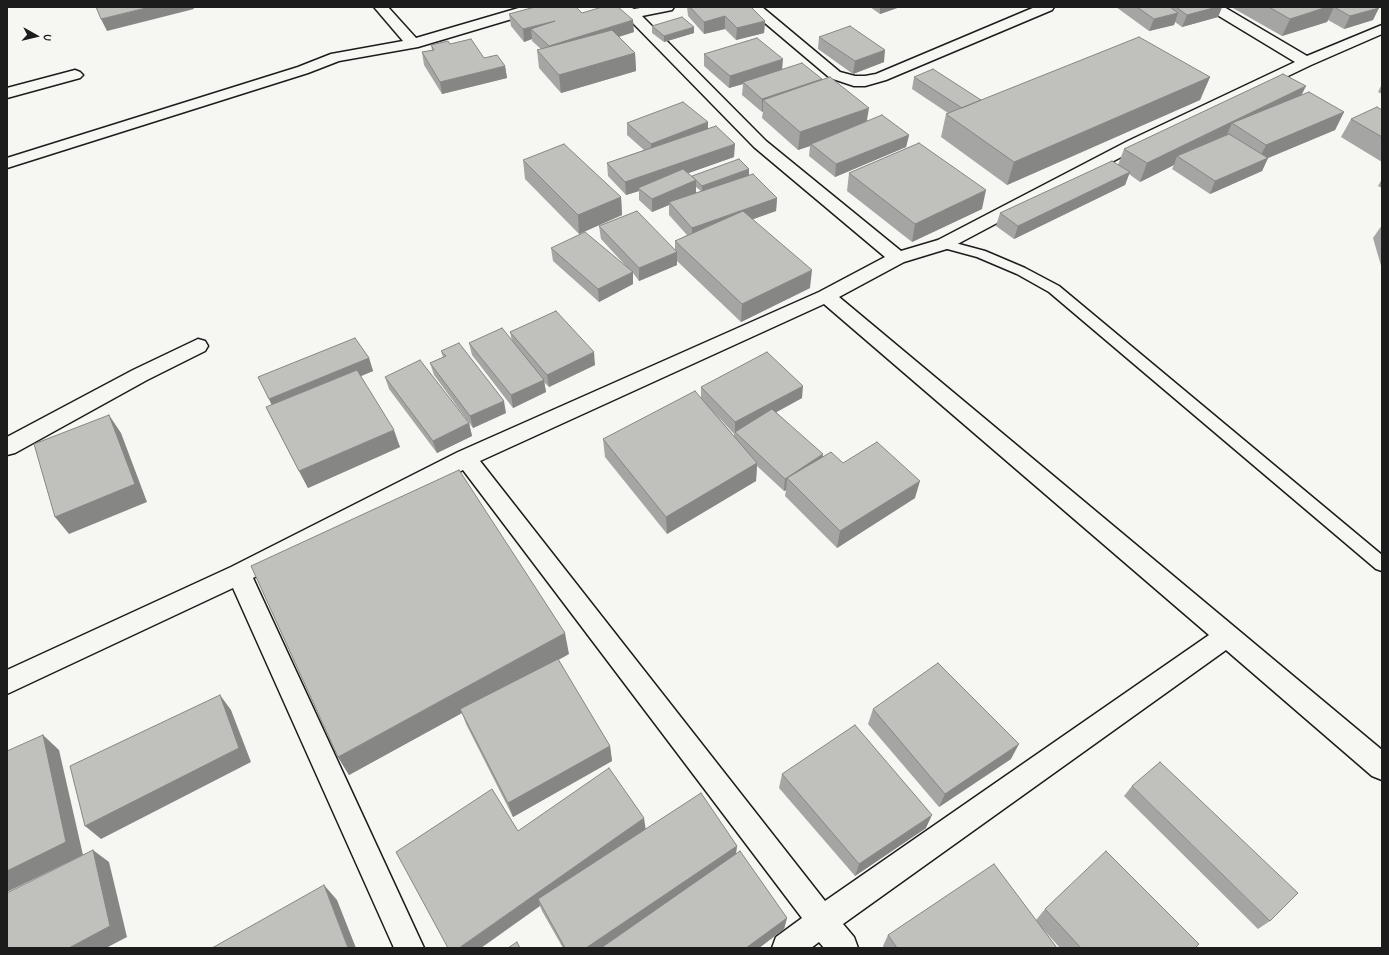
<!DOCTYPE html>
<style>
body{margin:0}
#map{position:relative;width:1389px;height:955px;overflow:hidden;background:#f6f6f2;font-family:"Patrick Hand",sans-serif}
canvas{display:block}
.frame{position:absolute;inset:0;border:8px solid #1c1c1c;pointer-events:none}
.north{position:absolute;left:16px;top:16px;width:40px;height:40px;-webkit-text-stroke:3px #f6f6f2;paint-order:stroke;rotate:98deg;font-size:11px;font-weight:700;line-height:16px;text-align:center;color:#1c1c1c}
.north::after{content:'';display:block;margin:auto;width:14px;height:18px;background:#1c1c1c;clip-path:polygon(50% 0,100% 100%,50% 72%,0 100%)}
</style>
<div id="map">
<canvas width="1389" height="955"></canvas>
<div class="frame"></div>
<div class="north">U</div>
</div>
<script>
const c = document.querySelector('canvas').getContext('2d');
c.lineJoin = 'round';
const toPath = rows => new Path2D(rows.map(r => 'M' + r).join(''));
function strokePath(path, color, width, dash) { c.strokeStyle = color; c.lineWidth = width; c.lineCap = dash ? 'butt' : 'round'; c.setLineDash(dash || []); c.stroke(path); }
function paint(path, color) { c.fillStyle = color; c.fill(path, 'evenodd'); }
const lane = toPath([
 [944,240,985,251,1025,268,1059,286,1382,555,1382,571,1376,569,1049,292,1017,274,977,257,940,247,938,244,940,241,944,240]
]);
const street = toPath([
 [374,7,388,7,416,38,522,7,544,7,542,10,418,47,339,61,308,73,7,168,7,158,298,67,331,54,403,41,374,7],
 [613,7,630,7,634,9,646,7,674,7,672,10,642,16,766,141,901,251,938,240,1128,141,1295,62,1209,10,1207,7,1224,7,1307,56,1382,25,1382,34,1311,65,1140,147,950,248,904,262,839,297,1382,750,1382,780,1372,776,1226,650,843,924,854,937,858,948,824,948,819,942,811,948,772,948,776,937,802,918,463,470,253,578,424,948,394,948,233,588,7,694,7,670,231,567,458,452,819,292,885,257,754,147,627,17,615,10,613,7],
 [824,304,1209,635,825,901,480,461,824,304],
 [746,7,762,7,840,72,855,76,865,76,876,74,1035,7,1054,7,1052,10,886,80,865,86,854,86,830,78,746,7],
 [75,70,80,72,83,75,80,78,7,98,7,88,75,70],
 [198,339,205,341,208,346,205,351,147,380,15,453,7,455,7,437,133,370,198,339]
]);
const wall = toPath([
 [687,7,751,7,765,21,764,33,736,40,725,29,704,34,688,16],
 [870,7,900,7,880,14],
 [1116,7,1222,7,1218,17,1182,27,1175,22,1174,25,1149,31],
 [1231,7,1377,7,1373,20,1344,29,1328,20,1327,22,1282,36],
 [582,13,634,32,619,37,635,53,636,71,561,93,539,68,537,50,541,49,532,41,532,39,524,42,511,26,509,14],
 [652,26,694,33,664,42,652,33],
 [819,37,884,62,853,74,818,49],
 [450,44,505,66,507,78,442,94,424,65,422,52,432,50,431,45],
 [704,54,782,69,822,79,822,80,867,121,909,135,906,147,835,177,809,156,810,146,798,150,762,118,763,111,762,112,742,95,743,84,729,88,704,66],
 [914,77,981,100,1210,77,1200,100,1007,185,941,137,946,114,948,113,912,89],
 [1382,84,1382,94,1378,92],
 [1306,86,1301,95,1344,112,1335,130,1268,158,1262,171,1210,194,1172,169,1174,165,1140,182,1129,174,1125,185,1014,239,996,226,1000,213,1118,165,1124,149],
 [1382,110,1382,162,1341,137,1351,119],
 [708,122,708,129,734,157,688,173,692,177,749,169,749,175,777,198,776,211,753,219,810,288,741,322,677,261,677,265,639,281,633,273,633,284,599,302,553,261,551,248,625,265,601,239,599,226,675,250,675,241,687,235,669,215,669,205,652,212,639,200,639,191,626,195,608,176,607,163,644,150,627,135,627,123],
 [696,187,701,191,696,193],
 [523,160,621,197,622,215,579,234,525,179],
 [849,173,982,209,912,242,847,191],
 [1382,179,1382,188,1378,186],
 [1382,225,1382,269,1373,238],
 [510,332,595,365,549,387,544,382,546,392,513,408,472,355,469,343,512,341],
 [441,351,506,413,473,428,434,375,430,363,443,357],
 [369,358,373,371,361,376,400,447,308,488,275,425,266,407,272,405,258,377],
 [385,377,469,423,472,436,437,453,389,389],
 [701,387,802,398,776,412,823,457,843,463,915,498,837,548,785,496,786,490,784,491,757,466,756,481,667,534,605,457,603,439,701,398],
 [715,413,734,434,734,436],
 [569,654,558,660,610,746,612,761,513,817,466,724,462,713,349,775,338,757],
 [873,709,1011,759,939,807,868,724],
 [782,774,926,828,855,876,779,788],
 [1132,786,1270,921,1258,929,1124,796],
 [645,829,737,846,736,854,787,918,784,929,759,948,563,948,542,911,540,906,396,852,518,831],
 [1045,909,1195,948,1060,948,1043,929,1057,948,884,948,883,946,888,935,1036,920]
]);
const shadedWall = toPath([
 [150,7,193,7,194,9,107,31,101,19],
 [880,7,900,7,880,14],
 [1217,7,1222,7,1218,17,1182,27,1187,15],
 [1327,7,1334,7,1327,22,1282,36,1290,19],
 [1379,8,1373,20,1344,29,1350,16],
 [1178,13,1174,25,1149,31,1154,19],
 [725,16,725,29,704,34,704,22],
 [633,20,634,32,550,58,549,46],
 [555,21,531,29,532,39,524,42,523,29],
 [765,21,764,33,736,40,737,28],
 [694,27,694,33,664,42,664,36],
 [885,50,884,62,853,74,855,61],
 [635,53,636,71,561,93,559,75],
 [783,59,782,71,743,82,743,84,729,88,730,76],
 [505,66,507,78,442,94,440,82],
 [1210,77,1200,100,1007,185,1014,162],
 [822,79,821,91,763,100,763,111,762,112,762,99],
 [1306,86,1297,104,1232,123,1225,139,1177,156,1174,165,1140,182,1147,163],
 [869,108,866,126,811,144,810,146,798,150,800,132],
 [1344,112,1335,130,1268,158,1262,171,1210,194,1215,181,1257,163,1266,145],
 [708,122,708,135,651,157,651,144],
 [909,135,906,147,835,177,836,164],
 [735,144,734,157,641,190,638,188,639,191,626,195,625,182],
 [749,169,749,176,702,192,702,186],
 [1130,172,1125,185,1014,239,1018,226],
 [696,180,696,193,669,202,669,205,652,212,652,199],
 [986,190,982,209,912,242,915,224],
 [621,197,622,215,579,234,578,215],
 [777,198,776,211,692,241,692,228],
 [677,252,677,265,639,281,639,268],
 [812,270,810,288,741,322,742,304],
 [633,272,633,284,599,302,598,289],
 [594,352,595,365,549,387,547,375],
 [369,358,373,371,275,412,269,399],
 [544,380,546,392,513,408,511,395],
 [803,386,802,398,737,434,735,432,735,422],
 [504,401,506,413,473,428,470,416],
 [109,415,121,433,147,502,69,534,55,517],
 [469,423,472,436,437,453,433,441],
 [394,430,400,447,308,488,299,471],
 [823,454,822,467,787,478,786,490,784,491,785,479],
 [757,463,756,481,667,534,666,517],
 [920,481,915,498,837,548,840,531],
 [565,633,569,654,462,713,460,709,462,713,349,775,338,757],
 [220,695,231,710,251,762,101,839,85,826],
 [43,735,59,750,83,855,7,892,7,871],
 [1019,744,1011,759,939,807,945,794],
 [610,746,612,761,513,817,508,803],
 [932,815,926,828,855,876,859,864],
 [644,818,646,831,538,899,540,906,481,948,459,948],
 [737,846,735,859,605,948,586,948],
 [93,850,109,862,127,937,106,948,69,948],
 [324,885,337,900,356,948,348,948],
 [787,918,784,929,759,948,746,948]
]);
const building = toPath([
 [96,7,150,7,101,19,96,7],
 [535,7,576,7,582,13,602,7,618,7,633,20,549,46,531,29,555,21,523,29,509,14,535,7],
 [690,7,751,7,765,21,737,28,725,16,704,22,690,7],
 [1137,7,1170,7,1178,13,1154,19,1137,7],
 [1176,7,1217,7,1187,15,1176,7],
 [1269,7,1327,7,1290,19,1269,7],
 [1334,7,1377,7,1379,8,1350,16,1334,7],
 [682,17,694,27,664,36,652,26,682,17],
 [850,26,885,50,855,61,819,37,850,26],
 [612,30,635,53,559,75,537,50,612,30],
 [1139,37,1210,77,1014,162,946,114,1139,37],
 [757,38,783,59,730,76,704,54,757,38],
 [471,39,484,58,497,55,505,66,440,82,422,52,434,50,431,45,448,41,450,44,471,39],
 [802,63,822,79,762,99,743,82,802,63],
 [933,69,981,100,962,108,914,77,933,69],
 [1283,74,1306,86,1147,163,1124,149,1283,74],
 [830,77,869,108,800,132,763,100,830,77],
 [1309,92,1344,112,1266,145,1232,123,1309,92],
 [683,102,708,122,651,144,627,123,683,102],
 [1377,107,1382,110,1382,137,1351,119,1377,107],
 [882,115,909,135,836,164,811,144,882,115],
 [716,126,735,144,625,182,607,163,716,126],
 [1229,134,1268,158,1215,181,1177,156,1229,134],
 [919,143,986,190,915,224,849,173,919,143],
 [564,144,621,197,578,215,523,160,564,144],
 [739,159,749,169,702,186,692,176,739,159],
 [1112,161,1130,172,1018,226,1000,213,1112,161],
 [683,169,696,180,652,199,638,188,683,169],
 [753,174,777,198,692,228,669,202,753,174],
 [637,211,677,252,639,268,599,226,637,211],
 [743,211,812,270,742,304,675,241,743,211],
 [585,232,633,272,598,289,551,248,585,232],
 [556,311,594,352,547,375,510,332,556,311],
 [502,328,544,380,511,395,469,343,502,328],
 [355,338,369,358,269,399,258,377,355,338],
 [459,343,504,401,470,416,430,363,446,356,441,351,459,343],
 [767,352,803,386,735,422,701,387,767,352],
 [420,360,469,423,433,441,385,377,420,360],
 [357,370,394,430,299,471,266,407,357,370],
 [695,391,757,463,666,517,603,439,695,391],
 [772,409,823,454,785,479,735,432,772,409],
 [109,415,135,484,55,517,34,444,109,415],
 [877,442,920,481,840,531,787,478,831,452,843,463,877,442],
 [459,470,565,633,338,757,251,566,459,470],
 [558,659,610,746,508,803,460,709,558,659],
 [938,663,1019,744,945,794,873,709,938,663],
 [220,695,239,748,85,826,70,766,220,695],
 [855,725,932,815,859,864,782,774,855,725],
 [43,735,66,842,7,871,7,751,43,735],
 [1160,762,1298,893,1270,921,1132,786,1160,762],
 [609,768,644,818,459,948,448,948,396,852,492,789,518,831,609,768],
 [701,793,737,846,586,948,565,948,538,899,701,793],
 [93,850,110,926,69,948,7,948,7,893,93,850],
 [740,851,787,918,746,948,601,948,740,851],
 [1106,851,1199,944,1195,948,1081,948,1045,909,1106,851],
 [994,864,1057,948,897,948,888,935,994,864],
 [324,885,348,948,212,948,324,885],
 [517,942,520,948,508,948,517,942]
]);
strokePath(lane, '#1c1c1c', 3);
strokePath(street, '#1c1c1c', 3);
paint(lane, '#f6f6f2');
paint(street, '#f6f6f2');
paint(wall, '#a5a5a3');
paint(shadedWall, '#868684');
paint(building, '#c0c0bd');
strokePath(building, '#868684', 1);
</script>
